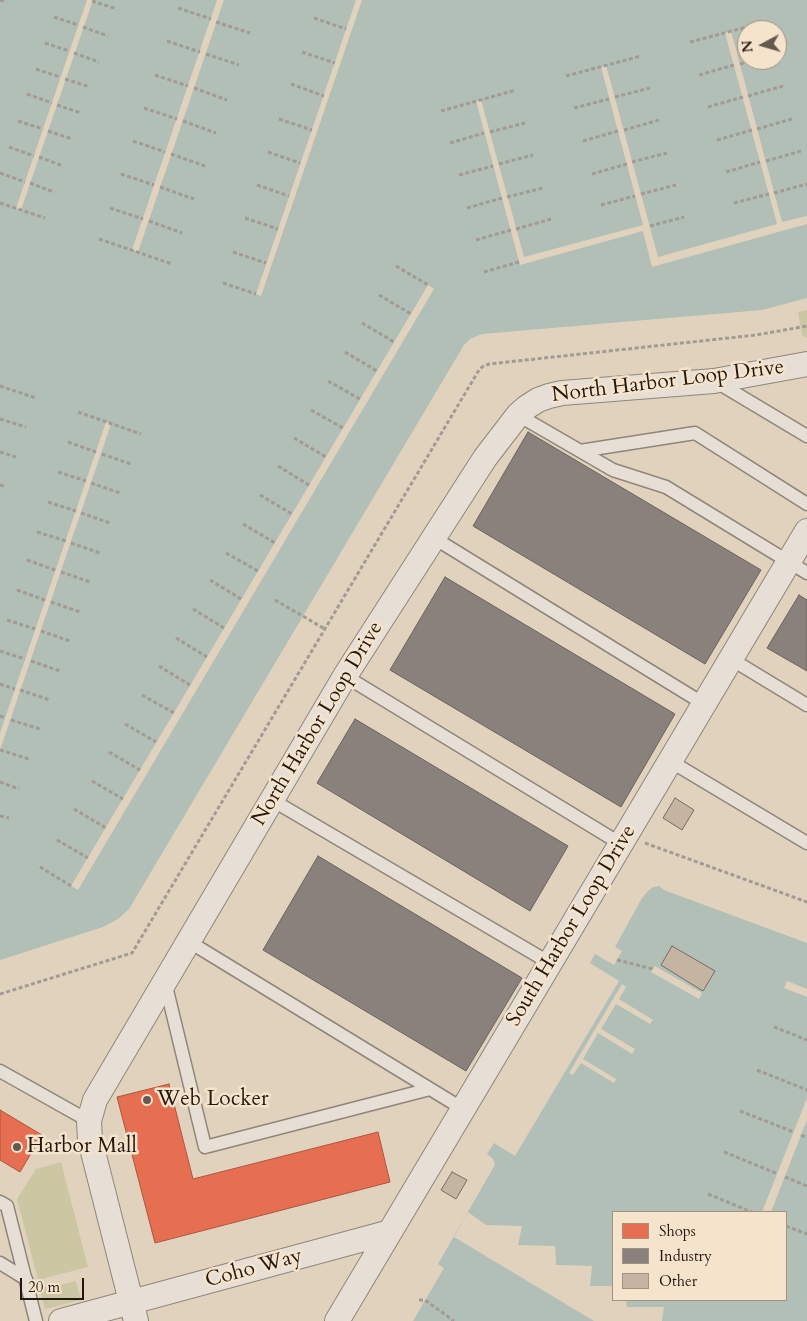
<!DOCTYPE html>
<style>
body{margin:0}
#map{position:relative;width:807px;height:1321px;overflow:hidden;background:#e1d2be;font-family:Cardo,serif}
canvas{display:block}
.legend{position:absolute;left:612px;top:1211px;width:175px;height:90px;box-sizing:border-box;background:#f5e3cc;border:1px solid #a19281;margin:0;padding:6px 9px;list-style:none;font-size:15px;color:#221810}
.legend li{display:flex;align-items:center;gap:10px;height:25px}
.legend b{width:25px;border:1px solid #a19281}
.north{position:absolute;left:737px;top:20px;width:50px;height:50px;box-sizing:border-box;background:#f5e3cc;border:1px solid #a19281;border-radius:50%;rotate:264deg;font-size:14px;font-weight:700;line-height:20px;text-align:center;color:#221810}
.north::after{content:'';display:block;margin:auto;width:18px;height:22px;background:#65594d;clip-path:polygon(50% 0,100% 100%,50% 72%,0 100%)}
.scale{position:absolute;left:20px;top:1278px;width:64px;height:22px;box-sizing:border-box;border:2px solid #221810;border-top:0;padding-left:6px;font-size:15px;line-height:18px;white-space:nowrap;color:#221810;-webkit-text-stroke:4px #f5e3cc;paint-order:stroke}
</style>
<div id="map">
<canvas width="807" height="1321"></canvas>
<ul class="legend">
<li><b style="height:14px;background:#e76f51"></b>Shops</li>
<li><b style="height:14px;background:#8a817c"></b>Industry</li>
<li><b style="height:14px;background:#c6b4a3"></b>Other</li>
</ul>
<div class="north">N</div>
<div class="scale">20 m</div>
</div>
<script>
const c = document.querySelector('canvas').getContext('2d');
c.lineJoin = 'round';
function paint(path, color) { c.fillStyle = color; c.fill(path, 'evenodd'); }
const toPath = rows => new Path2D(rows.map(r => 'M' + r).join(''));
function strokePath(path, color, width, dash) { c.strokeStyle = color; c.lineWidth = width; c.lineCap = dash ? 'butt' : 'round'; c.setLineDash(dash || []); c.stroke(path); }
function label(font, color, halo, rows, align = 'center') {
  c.font = font + ' Cardo,serif'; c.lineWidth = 5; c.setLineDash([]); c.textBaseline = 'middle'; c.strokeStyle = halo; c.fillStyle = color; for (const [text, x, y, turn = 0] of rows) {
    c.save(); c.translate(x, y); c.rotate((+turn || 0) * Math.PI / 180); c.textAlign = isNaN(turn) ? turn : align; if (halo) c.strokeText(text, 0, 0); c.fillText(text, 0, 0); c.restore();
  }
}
const green = toPath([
 [807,310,807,338,802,335,798,312],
 [61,1162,88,1267,38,1280,17,1199,36,1169],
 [76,1281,81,1300,45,1309,39,1286,51,1283,52,1287]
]);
const water = toPath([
 [0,0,807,0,807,298,762,310,482,334,470,339,464,345,129,909,118,919,103,927,0,960],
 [747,30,777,30,777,60,747,60],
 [659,886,664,890,807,943,807,1321,413,1321,444,1268,438,1264,492,1170,495,1164,493,1159,487,1154,494,1143,515,1156,619,981,590,963,595,954,614,965,622,951,615,947,642,898,649,890,653,887],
 [613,1212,786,1212,786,1300,613,1300]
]);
const pier = toPath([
 [87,0,93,0,21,210,16,208],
 [217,0,224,0,138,252,132,250],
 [356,0,362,0,261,296,256,294],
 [731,31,782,222,807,216,807,224,652,267,643,231,520,265,476,101,481,100,524,257,643,225,601,67,606,65,658,257,777,224,725,33],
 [428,285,434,289,78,890,71,886],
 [106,422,111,424,0,750,0,733],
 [655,966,702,993,699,999,651,972],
 [787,981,807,989,807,997,784,988],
 [622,984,626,987,619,999,653,1020,650,1024,616,1004,601,1029,635,1049,632,1054,598,1033,583,1059,616,1079,614,1083,581,1063,573,1075,569,1073],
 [807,1098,807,1120,801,1135,771,1212,762,1212],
 [468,1212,486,1225,522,1226,518,1245,555,1246,556,1265,592,1266,590,1286,613,1286,613,1300,626,1300,627,1307,664,1307,662,1321,594,1321,454,1237]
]);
const shops = toPath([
 [169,1084,193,1179,378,1132,390,1182,155,1243,117,1097,169,1084],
 [0,1110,42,1135,20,1172,0,1160,0,1110]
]);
const industry = toPath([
 [528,432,761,570,705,664,473,526,528,432],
 [445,577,675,714,621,807,390,670,445,577],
 [799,595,807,600,807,671,767,648,799,595],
 [355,719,568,846,530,911,317,783,355,719],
 [318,856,522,978,466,1071,263,950,318,856]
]);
const building = toPath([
 [675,798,694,810,682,830,663,818,675,798],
 [672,946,715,971,703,991,661,965,672,946],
 [452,1172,467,1180,456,1199,441,1190,452,1172]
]);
const path = toPath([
 [0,0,6,2],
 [92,1,117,9],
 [178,8,211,19],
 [54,17,78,25],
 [314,18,346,29],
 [216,22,250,33],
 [83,27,108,36],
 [167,41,200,52],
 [690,42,766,22],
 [45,43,69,51],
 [302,52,335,63],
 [74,53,99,62],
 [206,54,239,65],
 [740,64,754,60],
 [36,69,60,77],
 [155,75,188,86],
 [699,75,734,65],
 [566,76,641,56],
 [65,79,90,87],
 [291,84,324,96],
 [194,88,227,100],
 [27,94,52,103],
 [748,96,783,86],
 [615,97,650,88],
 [57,105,81,113],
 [708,107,743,97],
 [144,108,177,119],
 [574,108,609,99],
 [441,111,516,90],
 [279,119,312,130],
 [18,121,43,129],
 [183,121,216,133],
 [757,129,792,119],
 [624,130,659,120],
 [48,131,72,139],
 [490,132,525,123],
 [717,140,752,130],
 [133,141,165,152],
 [583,141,618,131],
 [450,143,484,133],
 [9,147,34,156],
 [268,152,300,163],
 [171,154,205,166],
 [39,157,63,166],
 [766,161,801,151],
 [632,162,667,153],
 [499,164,533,155],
 [726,172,760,162],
 [0,173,25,182],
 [121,174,154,185],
 [592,174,627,164],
 [459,175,493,166],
 [30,183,54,192],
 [257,185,289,196],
 [160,187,194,199],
 [774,193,807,184],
 [641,194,676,185],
 [507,197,543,188],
 [0,203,45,218],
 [734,203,769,194],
 [601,205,635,196],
 [110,208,143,219],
 [467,208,502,198],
 [245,218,278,229],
 [149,221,182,233],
 [650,226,684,217],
 [516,229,551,219],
 [99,239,172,264],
 [476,240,511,230],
 [233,252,266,263],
 [396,266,428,285],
 [484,272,519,262],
 [223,283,256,294],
 [379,295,411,314],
 [362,323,394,342],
 [345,352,377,371],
 [328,381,360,399],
 [0,386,36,398],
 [311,410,343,428],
 [78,412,141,434],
 [0,419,26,427],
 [294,438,326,457],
 [68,442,96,452],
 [0,452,16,457],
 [102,454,131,464],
 [278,466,309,485],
 [58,472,86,481],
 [91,483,120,493],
 [0,485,6,487],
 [260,495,292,514],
 [48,502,76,511],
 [81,513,110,523],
 [243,524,275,543],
 [37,532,66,541],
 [71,543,100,553],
 [226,553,258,571],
 [27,560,55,570],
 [61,572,90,582],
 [210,580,241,599],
 [17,590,45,600],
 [275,600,325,629],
 [51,602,80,612],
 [193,609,224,628],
 [7,620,35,629],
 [41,631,70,641],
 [176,638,207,657],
 [0,651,25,659],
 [31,661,60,671],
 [159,666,190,685],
 [0,684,15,689],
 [20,690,50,700],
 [142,695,174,713],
 [0,716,5,718],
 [11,720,40,729],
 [125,724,156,742],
 [0,750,29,759],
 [109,752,140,770],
 [92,781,123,799],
 [0,782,19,789],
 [74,809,106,828],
 [0,816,9,818],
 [57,840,88,858],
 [645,843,807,902],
 [40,867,71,886],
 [617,960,653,969],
 [0,994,132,953,479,370,482,367,489,364,756,335,807,326],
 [774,1027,807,1040],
 [757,1070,807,1090],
 [740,1111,794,1132],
 [801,1135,807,1138],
 [724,1152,778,1174],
 [785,1177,807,1186],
 [708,1194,752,1212],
 [786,1226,807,1234],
 [419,1300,425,1300,454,1321]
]);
const lane = toPath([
 [715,381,807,436],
 [518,415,613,470,666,487,807,573],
 [580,451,695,433,807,504],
 [434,538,704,704],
 [731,659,807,705],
 [345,676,621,844],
 [670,761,807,843],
 [272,800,550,963],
 [188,941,463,1109],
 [165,982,205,1147,430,1089],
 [0,1071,89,1121],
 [0,1202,7,1206,36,1321],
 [0,1263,26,1279]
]);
const street = toPath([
 [61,1321,390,1232],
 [136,1321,90,1140,89,1121,95,1100,345,676,485,458,518,415,527,407,538,400,549,396,562,393,714,381,807,364],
 [337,1321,807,531]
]);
const markers = [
 [147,1100,5,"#65594d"],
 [17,1147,5,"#65594d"]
];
const streetNames = [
 ["North Harbor Loop Drive",668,382,-7],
 ["North Harbor Loop Drive",318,724,-59],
 ["South Harbor Loop Drive",572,926,-59],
 ["Coho Way",254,1269,-15]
];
const poiNames = [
 ["Web Locker",157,1100],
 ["Harbor Mall",27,1147]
];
paint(green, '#ccc6a2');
paint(water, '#b1bfb6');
paint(pier, '#e1d2be');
paint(shops, '#e76f51');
strokePath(shops, '#ac553e', 1);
paint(industry, '#8a817c');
strokePath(industry, '#6b625c', 1);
paint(building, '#c6b4a3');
strokePath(building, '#756c62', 1);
strokePath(lane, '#8f8679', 15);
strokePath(street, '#8f8679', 26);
strokePath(path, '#a29b93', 3, [4, 2.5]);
strokePath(lane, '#e7dfd5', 12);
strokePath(street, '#e7dfd5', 24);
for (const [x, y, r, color] of markers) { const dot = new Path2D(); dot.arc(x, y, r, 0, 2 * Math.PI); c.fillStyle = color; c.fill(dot); strokePath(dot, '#f5e3cc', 2); }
label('21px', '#221810', '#f5e3cc', streetNames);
label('21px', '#221810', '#f5e3cc', poiNames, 'left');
</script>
